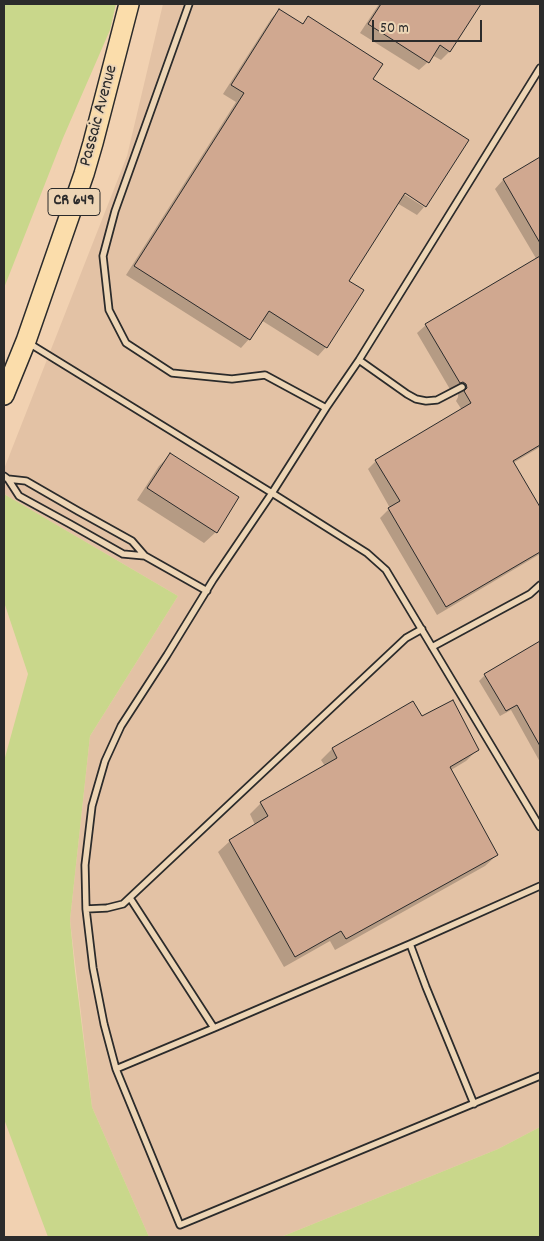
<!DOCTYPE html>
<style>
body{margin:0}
#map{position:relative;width:544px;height:1241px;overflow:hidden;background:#f1d1b1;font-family:Dekko,sans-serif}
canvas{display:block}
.frame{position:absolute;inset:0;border:5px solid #2b2b2b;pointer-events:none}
.scale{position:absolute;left:372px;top:20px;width:110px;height:22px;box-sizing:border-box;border:2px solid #2b2b2b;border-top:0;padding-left:6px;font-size:15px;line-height:18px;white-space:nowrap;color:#2b2b2b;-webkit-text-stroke:4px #edd5b5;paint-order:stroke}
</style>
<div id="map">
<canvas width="544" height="1241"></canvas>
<div class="frame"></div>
<div class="scale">50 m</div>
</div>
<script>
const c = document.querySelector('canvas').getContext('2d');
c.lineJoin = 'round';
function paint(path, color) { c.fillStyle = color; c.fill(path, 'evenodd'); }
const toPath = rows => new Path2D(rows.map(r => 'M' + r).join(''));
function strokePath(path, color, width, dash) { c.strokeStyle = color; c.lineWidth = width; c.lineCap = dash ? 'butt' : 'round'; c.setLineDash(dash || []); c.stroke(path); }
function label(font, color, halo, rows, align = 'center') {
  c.font = font + ' Dekko,sans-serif'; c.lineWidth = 4; c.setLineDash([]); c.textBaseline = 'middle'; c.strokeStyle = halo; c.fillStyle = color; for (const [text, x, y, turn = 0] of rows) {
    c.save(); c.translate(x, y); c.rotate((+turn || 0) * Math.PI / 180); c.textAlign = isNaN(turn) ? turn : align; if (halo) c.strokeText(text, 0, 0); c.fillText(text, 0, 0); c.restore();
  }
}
const built = toPath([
 [163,4,540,4,540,1127,498,1149,281,1237,149,1237,92,1107,70,920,90,736,178,596,4,494,4,469,127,156]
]);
const green = toPath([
 [4,4,116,4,110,30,63,138,4,288],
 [4,494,178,596,90,736,70,920,75,971,92,1107,149,1237,48,1237,4,1119,4,761,28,674,4,602],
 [540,1127,540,1237,281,1237,498,1149]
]);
const shadow = toPath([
 [379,4,480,4,449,52,441,60,432,55,428,62,419,70,360,33],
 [279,10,302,24,308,18,371,79,400,189,399,191,424,207,417,215,397,203,347,281,326,347,318,356,261,320,249,339,241,348,126,275,236,102,223,94,271,19],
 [540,158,540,447,513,463,540,509,540,554,437,615,380,518,390,508,368,469,376,461,462,410,456,401,458,397,458,393,454,391,451,391,417,333,426,325,537,260,495,189,503,180],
 [170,455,216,532,204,543,137,500,159,466],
 [540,642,540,762,511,710,500,716,479,681,485,675],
 [422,717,477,750,466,761,451,770,497,855,485,866,335,950,330,941,284,967,218,852,230,841,255,825,250,814,261,803,325,766,321,760,332,749]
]);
const building = toPath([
 [381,4,481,4,450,52,440,45,429,63,368,24,381,4],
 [279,9,303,24,308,16,383,64,373,79,469,140,426,207,405,193,349,281,364,290,327,348,269,311,250,340,134,266,244,93,231,85,279,9],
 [540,157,540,243,503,179,540,157],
 [540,256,540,445,513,461,540,507,540,552,446,607,388,508,400,501,375,460,471,403,464,391,467,388,466,384,463,382,460,383,425,324,540,256],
 [170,453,239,497,217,533,147,488,170,453],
 [540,641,540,746,517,705,506,711,484,674,540,641],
 [453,700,479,750,450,767,498,855,346,939,341,931,295,957,229,840,268,816,260,802,337,758,332,748,413,701,422,716,453,700]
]);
const lane = toPath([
 [189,4,115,211,103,256,109,310,126,343,172,373,232,379,265,375,326,408],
 [27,342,272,493,326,408,359,360,540,68],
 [359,360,407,394,416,399,426,401,437,400,462,387],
 [4,476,8,479,19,496,70,524,123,554,145,556],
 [8,479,26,481,78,511,132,541,145,556,207,591],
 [432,647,530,594,540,585],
 [540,827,386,570,367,553,272,493,213,580,167,655,121,726,105,761,92,806,85,865,86,909,93,968,104,1024,116,1069,214,1028,410,944,540,886],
 [130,898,214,1028],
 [86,909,107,908,123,904,406,638,422,629],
 [410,944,426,987,474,1104],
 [116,1069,180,1225,540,1076]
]);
const primary = toPath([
 [4,395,26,341,84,174,93,143,129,4]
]);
const shields = [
 [74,202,52]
];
const shieldNames = [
 ["CR 649",74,202]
];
const streetNames = [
 ["Passaic Avenue",100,116,-75]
];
paint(built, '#e3c2a5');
paint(green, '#c9d78b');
paint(shadow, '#0003');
paint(building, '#d0a890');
strokePath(building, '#2b2b2b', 1);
strokePath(lane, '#2b2b2b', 9);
strokePath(primary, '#2b2b2b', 22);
strokePath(lane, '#edd5b5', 5.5);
strokePath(primary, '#fbddab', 19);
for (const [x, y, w] of shields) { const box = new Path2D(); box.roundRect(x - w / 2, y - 13.5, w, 27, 4); c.fillStyle = '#edd5b5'; c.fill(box); strokePath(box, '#2b2b2b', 1); }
label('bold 16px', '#2b2b2b', null, shieldNames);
label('18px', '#2b2b2b', '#edd5b5', streetNames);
</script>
